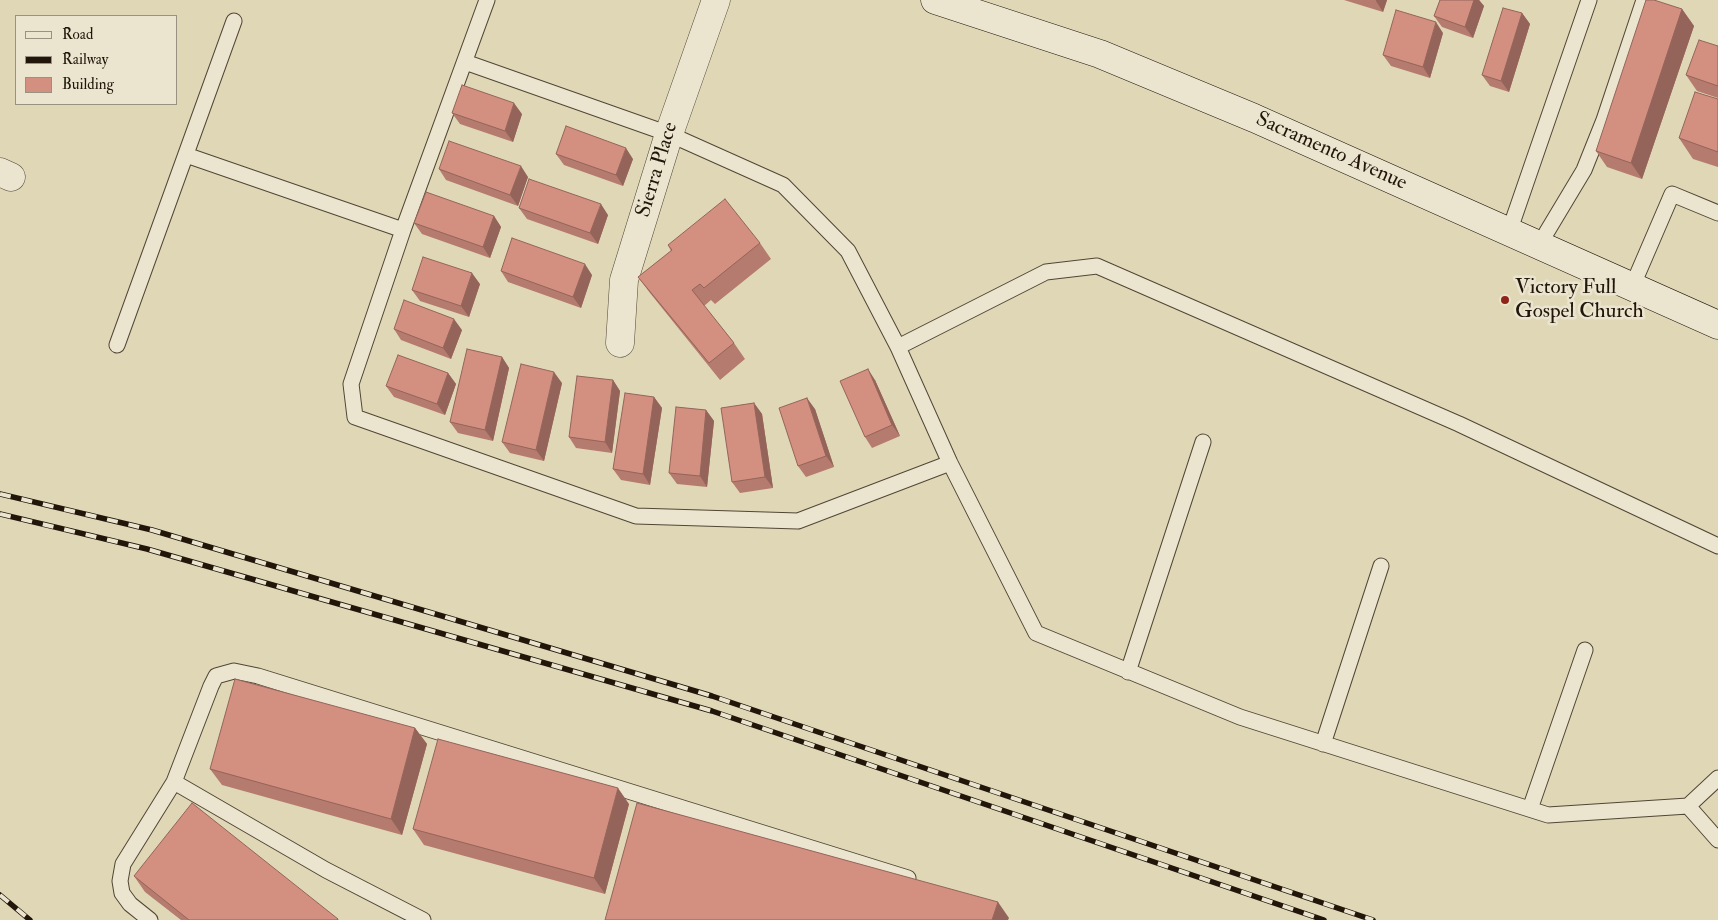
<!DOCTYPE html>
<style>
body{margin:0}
#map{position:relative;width:1718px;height:920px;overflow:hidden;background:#e0d7b7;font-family:"IM FELL Double Pica",serif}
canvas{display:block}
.legend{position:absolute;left:15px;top:15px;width:162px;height:90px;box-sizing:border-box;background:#ebe5d0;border:1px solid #9a9280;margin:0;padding:6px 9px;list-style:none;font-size:15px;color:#211609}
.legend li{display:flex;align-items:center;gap:10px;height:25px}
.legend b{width:25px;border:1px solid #9a9280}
</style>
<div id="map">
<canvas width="1718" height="920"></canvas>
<ul class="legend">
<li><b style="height:6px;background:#ebe5d0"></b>Road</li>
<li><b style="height:6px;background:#211609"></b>Railway</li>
<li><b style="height:14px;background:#d38f80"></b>Building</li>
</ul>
</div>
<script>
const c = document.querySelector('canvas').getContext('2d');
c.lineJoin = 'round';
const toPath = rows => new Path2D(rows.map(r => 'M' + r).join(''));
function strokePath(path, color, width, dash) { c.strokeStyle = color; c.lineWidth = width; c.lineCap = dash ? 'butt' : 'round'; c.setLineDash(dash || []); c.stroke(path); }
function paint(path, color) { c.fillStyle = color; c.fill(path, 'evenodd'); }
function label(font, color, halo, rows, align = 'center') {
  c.font = font + ' "IM FELL Double Pica",serif'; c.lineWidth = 5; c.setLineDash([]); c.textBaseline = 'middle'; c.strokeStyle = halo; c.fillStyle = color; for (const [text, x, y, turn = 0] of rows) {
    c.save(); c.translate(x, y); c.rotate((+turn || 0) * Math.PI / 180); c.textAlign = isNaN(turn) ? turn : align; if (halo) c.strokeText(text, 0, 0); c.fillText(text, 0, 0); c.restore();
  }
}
const lane = toPath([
 [487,0,403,230,351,384,355,417,636,516,798,521,950,463],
 [465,62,669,134,783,185,848,251,898,347,950,463,1036,633,1240,717,1548,815,1688,806,1718,778],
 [186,155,403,230],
 [1509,232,1589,0],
 [1539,245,1584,170,1604,120,1644,0],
 [1632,287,1672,194,1718,213],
 [117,345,234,21],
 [898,347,1046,272,1097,266,1459,424,1718,546],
 [1128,672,1203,442],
 [1323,744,1381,566],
 [174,782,326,870,423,920],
 [1688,806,1718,840],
 [1530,809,1585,650],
 [150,920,130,904,122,893,120,881,123,864,174,782,211,686,216,676,234,671,258,676,908,878]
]);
const street = toPath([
 [0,172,11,177],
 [620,343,624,280,669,134,716,0]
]);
const secondary = toPath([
 [935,0,1100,54,1254,118,1718,325]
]);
const rail = toPath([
 [0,494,152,530,712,696,1373,920],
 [0,514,147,549,712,711,1324,920],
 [0,895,30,920]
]);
const wall = toPath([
 [1344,0,1387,0,1383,12],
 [1440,0,1479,0,1484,6,1473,38,1442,27,1434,16],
 [1682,9,1694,26,1642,179,1607,167,1596,151],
 [1522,13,1530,24,1509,92,1490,86,1482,75],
 [1443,33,1430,78,1391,66,1383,55],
 [1718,46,1718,98,1697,91,1686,75],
 [1718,99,1718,167,1693,159,1679,138],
 [452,113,522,114,513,142,460,124],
 [556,154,633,159,623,186,564,165],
 [439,169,528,177,518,206,446,180],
 [519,208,608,215,598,244,527,219],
 [494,216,501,227,490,258,422,234,414,223],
 [760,243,771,259,715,304,711,300,704,306,734,343,745,359,720,380,650,293,638,277,671,251,668,245],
 [501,271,592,275,581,308,508,282],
 [480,284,469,317,420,301,412,290],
 [394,329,462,330,451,359,401,340],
 [502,357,509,368,493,441,458,433,450,422],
 [448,373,456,384,445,415,394,397,386,386],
 [613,380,620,391,612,453,576,448,569,437],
 [875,380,900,436,872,448,865,437],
 [562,383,544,461,510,453,502,442],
 [654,397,662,408,650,485,621,480,613,469],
 [754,403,762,414,773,488,740,493,732,482],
 [815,409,834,467,806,477,798,466],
 [706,410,714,421,707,487,677,484,669,473],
 [415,728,427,744,402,835,222,785,210,769],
 [629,804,605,894,424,845,413,829],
 [134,876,338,919,339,920,181,920,145,892]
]);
const shadedWall = toPath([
 [1376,0,1387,0,1383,12,1376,1],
 [1474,0,1479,0,1484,6,1473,38,1465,27],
 [1682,9,1694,26,1642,179,1631,163],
 [1522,13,1530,24,1509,92,1501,81],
 [1436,22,1443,33,1430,78,1423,67],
 [514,103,522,114,513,142,505,131],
 [626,148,633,159,623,186,616,175],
 [521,166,528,177,518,206,510,195],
 [601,204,608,215,598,244,590,233],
 [494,216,501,227,490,258,483,247],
 [585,264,592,275,581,308,573,297],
 [472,273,480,284,469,317,461,306],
 [454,319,462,330,451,359,443,348],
 [502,357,509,368,493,441,485,430],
 [868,369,875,380,900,436,892,425],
 [554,372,562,383,544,461,536,450],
 [448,373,456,384,445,415,437,404],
 [613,380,620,391,612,453,605,442],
 [654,397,662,408,650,485,643,474],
 [807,398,815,409,834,467,826,456],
 [754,403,762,414,773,488,765,477],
 [706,410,714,421,707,487,700,476],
 [415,728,427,744,402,835,391,819],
 [618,788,629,804,605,894,594,878],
 [998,902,1009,918,1008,920,992,920]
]);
const building = toPath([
 [1440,0,1474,0,1465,27,1434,16,1440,0],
 [1646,0,1654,0,1682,9,1631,163,1596,151,1646,0],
 [1503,8,1522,13,1501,81,1482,75,1503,8],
 [1396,10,1436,22,1423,67,1383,55,1396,10],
 [1699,40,1718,46,1718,86,1686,75,1699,40],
 [462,85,514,103,505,131,452,113,462,85],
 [1695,92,1718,99,1718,152,1679,138,1695,92],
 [566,126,626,148,616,175,556,154,566,126],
 [449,141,521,166,510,195,439,169,449,141],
 [529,179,601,204,590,233,519,208,529,179],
 [426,192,494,216,483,247,414,223,426,192],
 [725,199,760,243,704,288,700,284,692,290,734,343,709,363,638,277,672,250,668,245,725,199],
 [512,238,585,264,573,297,501,271,512,238],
 [423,257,472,273,461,306,412,290,423,257],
 [404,300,454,319,443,348,394,329,404,300],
 [467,349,502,357,485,430,450,422,467,349],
 [398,355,448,373,437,404,386,386,398,355],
 [521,364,554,372,536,450,502,442,521,364],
 [868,369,892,425,865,437,840,381,868,369],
 [577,376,613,380,605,442,569,437,577,376],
 [625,393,654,397,643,474,613,469,625,393],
 [807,398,826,456,798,466,779,408,807,398],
 [754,403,765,477,732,482,721,408,754,403],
 [676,407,706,410,700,476,669,473,676,407],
 [235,679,415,728,391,819,210,769,235,679],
 [438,739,618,788,594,878,413,829,438,739],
 [192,803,338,919,337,920,189,920,134,876,192,803],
 [637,803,998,902,992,920,605,920,637,803]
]);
const markers = [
 [1505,300,5,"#8f2418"]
];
const streetNames = [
 ["Sacramento Avenue",1331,152,24],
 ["Sierra Place",658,170,-73]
];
const poiNames = [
 ["Victory Full",1515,288],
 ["Gospel Church",1515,312]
];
strokePath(lane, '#514634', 17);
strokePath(street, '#514634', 29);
strokePath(secondary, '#211609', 29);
strokePath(lane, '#ebe5d0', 15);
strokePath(street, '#ebe5d0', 28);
strokePath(secondary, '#ebe5d0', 28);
strokePath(rail, '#211609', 5.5);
strokePath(rail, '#ebe5d0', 4, [11]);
paint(wall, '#b57b6e');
paint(shadedWall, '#94645a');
paint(building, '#d38f80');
strokePath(building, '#94645a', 1);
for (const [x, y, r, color] of markers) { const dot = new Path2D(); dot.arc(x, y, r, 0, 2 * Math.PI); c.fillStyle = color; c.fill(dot); strokePath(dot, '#ebe5d0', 2); }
label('21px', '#211609', '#ebe5d0', streetNames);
label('21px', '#211609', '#ebe5d0', poiNames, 'left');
</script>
